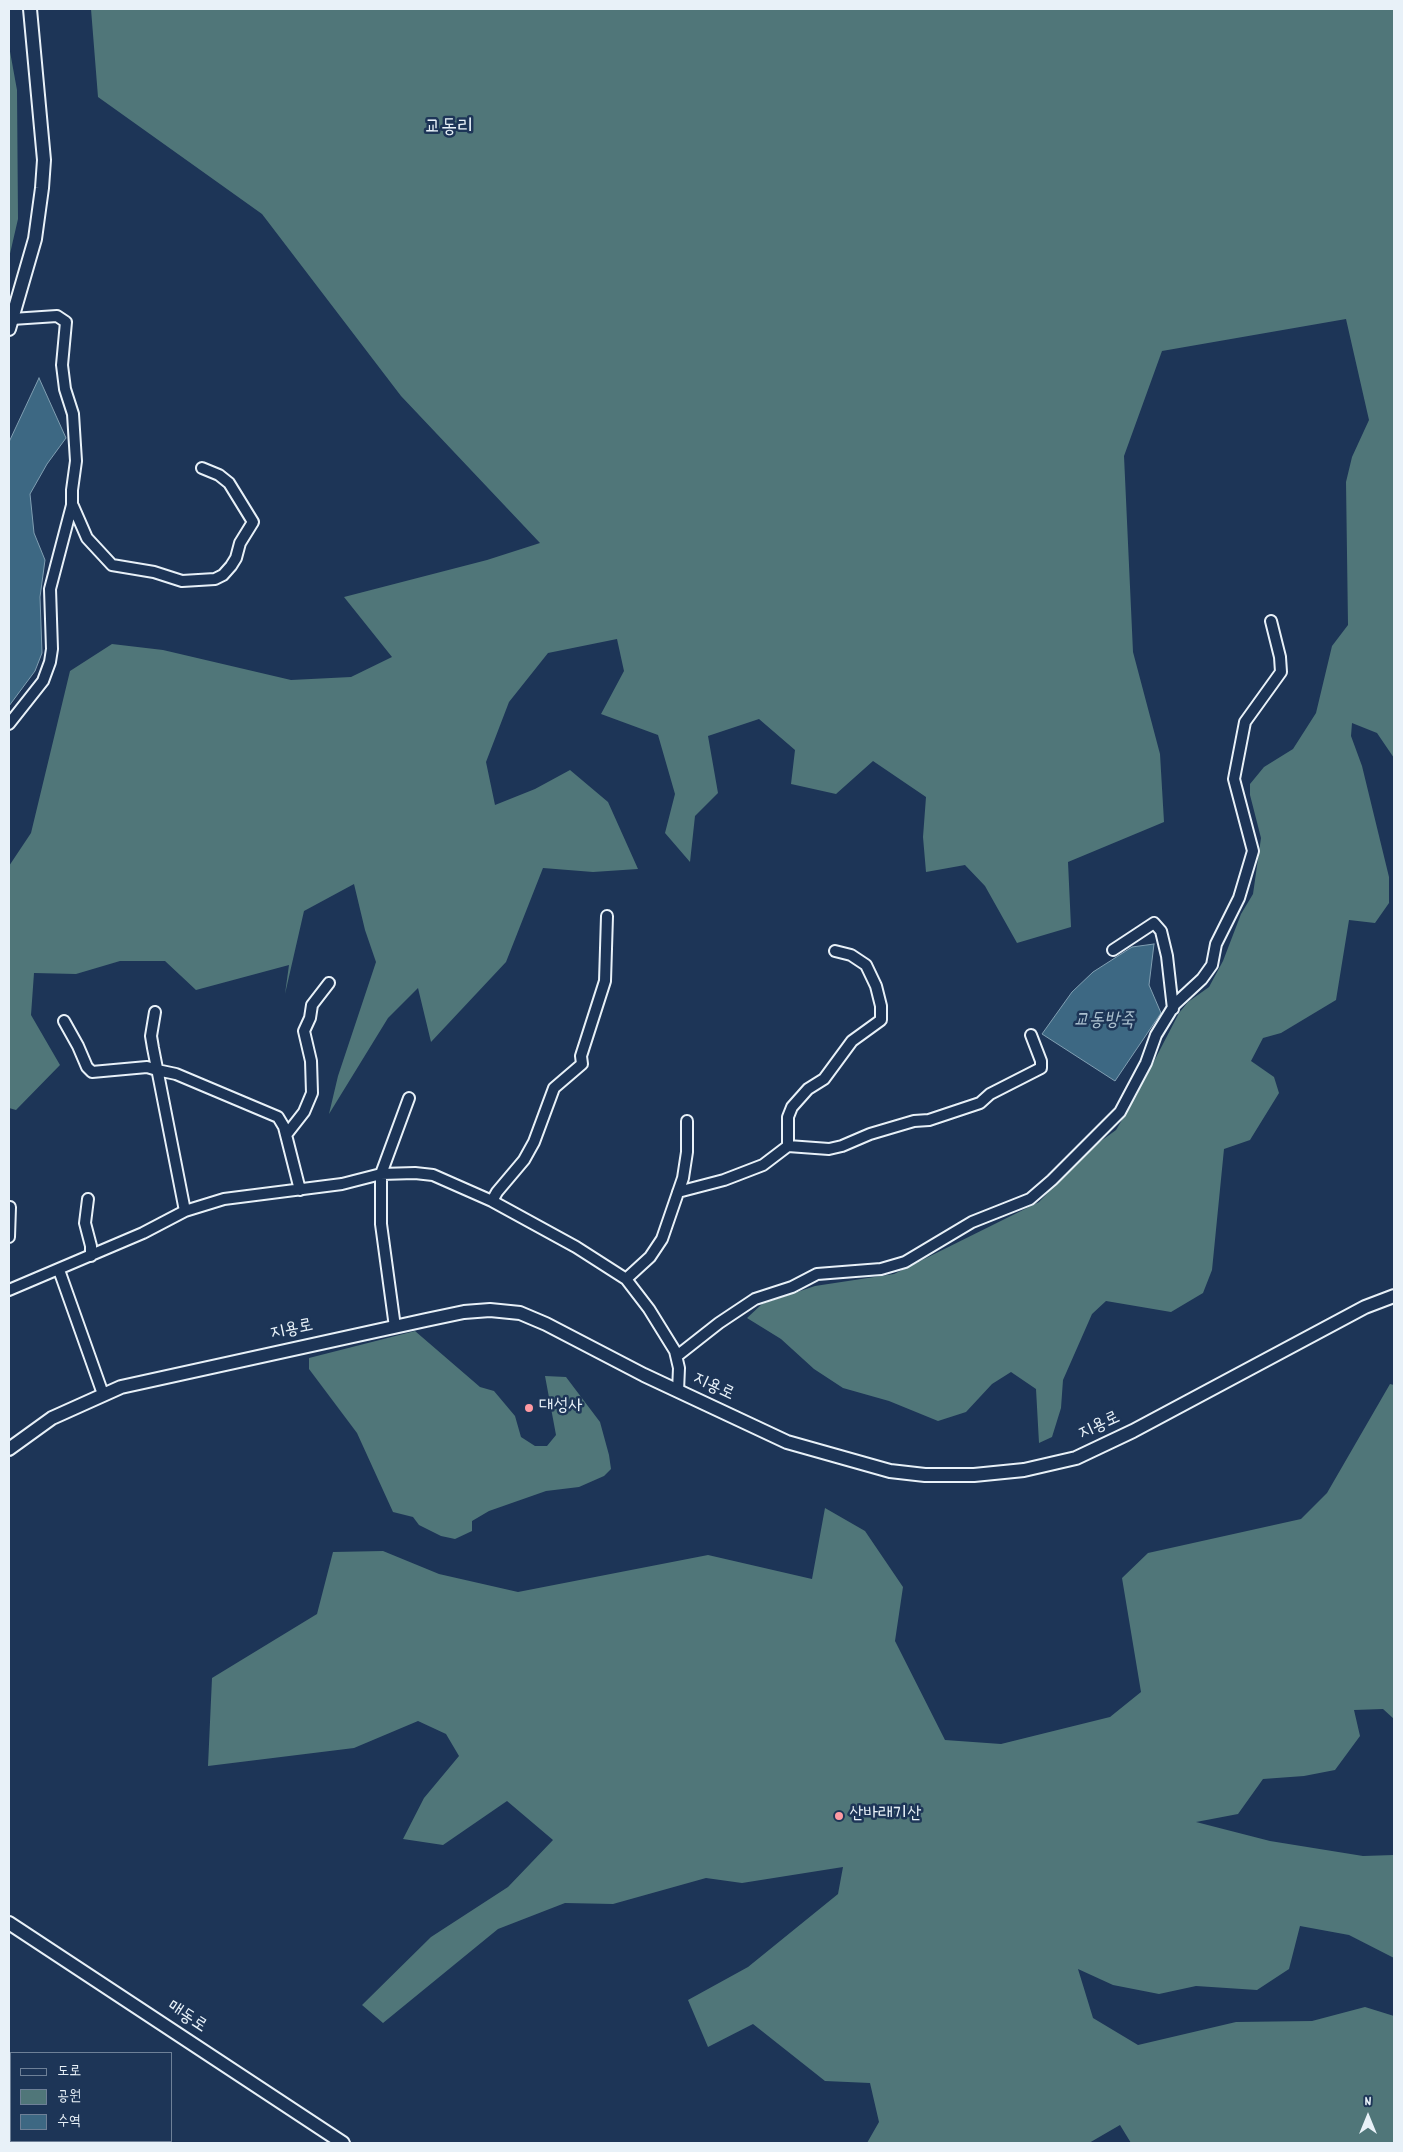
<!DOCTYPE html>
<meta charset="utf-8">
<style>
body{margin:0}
#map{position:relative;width:1403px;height:2152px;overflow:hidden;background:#1d3557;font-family:Dekko,"Poor Story",sans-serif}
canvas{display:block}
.frame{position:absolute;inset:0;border:10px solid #e8f1f8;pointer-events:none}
.legend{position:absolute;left:10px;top:2052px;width:162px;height:90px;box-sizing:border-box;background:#1d3557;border:1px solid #6e8097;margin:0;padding:6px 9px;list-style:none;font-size:15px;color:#e8f1f8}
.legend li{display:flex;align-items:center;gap:10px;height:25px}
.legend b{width:25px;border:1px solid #6e8097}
.north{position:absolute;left:1343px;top:2092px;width:50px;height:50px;-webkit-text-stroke:4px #1d3557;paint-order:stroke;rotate:0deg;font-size:14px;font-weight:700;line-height:20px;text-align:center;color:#e8f1f8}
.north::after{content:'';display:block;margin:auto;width:18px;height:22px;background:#e8f1f8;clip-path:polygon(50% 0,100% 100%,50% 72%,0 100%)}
</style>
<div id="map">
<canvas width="1403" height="2152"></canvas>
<div class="frame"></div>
<ul class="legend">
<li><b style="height:6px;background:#1d3557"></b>도로</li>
<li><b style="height:14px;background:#507679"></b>공원</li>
<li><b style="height:14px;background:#3d6883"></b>수역</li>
</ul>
<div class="north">N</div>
</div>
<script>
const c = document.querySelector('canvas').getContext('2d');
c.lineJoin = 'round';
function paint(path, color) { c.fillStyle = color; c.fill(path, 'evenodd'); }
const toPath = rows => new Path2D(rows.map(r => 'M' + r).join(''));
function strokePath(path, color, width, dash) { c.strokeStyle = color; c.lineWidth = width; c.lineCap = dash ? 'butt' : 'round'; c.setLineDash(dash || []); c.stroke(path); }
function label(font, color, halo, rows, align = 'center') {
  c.font = font + ' Dekko,"Poor Story",sans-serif'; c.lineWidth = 5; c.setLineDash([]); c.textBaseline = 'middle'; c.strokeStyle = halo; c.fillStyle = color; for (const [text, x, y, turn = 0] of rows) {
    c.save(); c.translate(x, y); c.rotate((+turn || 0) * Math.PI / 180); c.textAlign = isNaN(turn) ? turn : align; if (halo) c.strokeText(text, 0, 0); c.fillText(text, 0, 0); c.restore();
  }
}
const green = toPath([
 [91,9,1394,9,1394,758,1377,733,1352,723,1351,736,1362,766,1389,877,1389,903,1375,923,1349,920,1336,1000,1281,1033,1263,1038,1251,1061,1274,1077,1279,1093,1250,1140,1224,1149,1212,1270,1203,1293,1171,1312,1106,1301,1092,1314,1063,1380,1061,1408,1052,1437,1039,1443,1036,1389,1011,1372,992,1384,966,1412,938,1421,889,1401,843,1388,814,1369,781,1339,747,1318,762,1304,815,1286,894,1274,1039,1202,1090,1149,1116,1130,1136,1096,1179,1013,1188,1002,1209,987,1223,961,1241,914,1253,894,1261,838,1250,795,1250,784,1264,767,1293,749,1316,713,1332,646,1348,625,1346,482,1352,457,1369,420,1346,319,1162,351,1124,456,1133,652,1160,754,1164,822,1068,862,1071,927,1017,943,985,886,965,865,926,872,923,837,926,797,873,761,836,794,791,784,795,750,759,719,708,736,718,793,695,816,690,862,665,833,675,794,658,735,601,714,624,671,617,639,548,653,509,702,486,762,495,805,535,789,570,770,608,802,638,869,593,872,543,868,506,962,431,1042,418,988,388,1018,329,1114,338,1076,376,962,365,930,354,884,304,911,285,994,289,965,196,990,165,961,120,961,76,974,34,973,31,1015,60,1065,16,1110,9,1108,9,866,31,833,70,671,112,644,163,650,291,680,351,677,392,657,344,597,487,560,540,543,401,396,262,214,98,97],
 [9,46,17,90,18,219,9,258],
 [415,1331,480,1387,494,1391,515,1416,521,1437,535,1446,547,1446,556,1435,545,1376,566,1377,600,1422,609,1455,611,1469,604,1476,579,1487,546,1491,489,1511,472,1521,472,1531,455,1539,441,1536,419,1525,413,1517,393,1512,357,1433,309,1369,309,1358],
 [1390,1384,1394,1385,1394,1719,1383,1709,1354,1710,1360,1736,1335,1770,1304,1776,1263,1779,1238,1814,1196,1822,1270,1841,1363,1856,1394,1855,1394,1958,1349,1935,1300,1926,1289,1969,1257,1990,1196,1986,1159,1994,1113,1985,1078,1969,1093,2018,1138,2045,1236,2022,1312,2021,1365,2007,1394,2016,1394,2143,1131,2143,1120,2125,1089,2143,867,2143,879,2122,870,2083,825,2081,753,2024,708,2047,688,2000,748,1967,838,1894,843,1867,742,1883,706,1878,613,1904,565,1903,498,1929,383,2023,362,2005,431,1937,508,1887,553,1840,507,1801,443,1845,403,1839,424,1798,459,1756,446,1734,418,1721,354,1748,208,1766,212,1678,317,1614,333,1552,383,1551,439,1574,518,1592,708,1555,812,1579,825,1508,865,1531,903,1587,895,1641,945,1740,1001,1744,1110,1717,1141,1692,1122,1578,1148,1553,1301,1519,1327,1493]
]);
const water = toPath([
 [39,378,66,438,47,464,30,494,34,533,45,560,40,597,42,653,35,671,9,706,9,442,39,378],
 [1154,944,1149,985,1161,1013,1115,1081,1042,1034,1072,992,1093,972,1132,947,1154,944]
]);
const minor = toPath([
 [73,506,87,538,112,565,154,572,182,581,215,579,223,575,231,566,236,558,240,543,253,522,229,483,219,475,202,468],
 [9,724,43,681,50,662,52,649,50,589,72,505,72,490,76,461,73,414,65,389,62,365,66,322,57,316,12,319],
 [1113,950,1154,923,1161,931,1167,956,1173,1009],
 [155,1012,151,1036,153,1048,185,1211],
 [64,1021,78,1046,87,1067,92,1072,147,1067,157,1070,176,1074,278,1117,284,1127,300,1190],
 [286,1135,304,1112,312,1093,311,1061,304,1031,310,1018,312,1005,329,983],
 [788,1146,788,1117,792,1107,808,1089,824,1079,852,1041,881,1020,881,1006,876,986,866,965,851,955,835,951],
 [678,1192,724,1180,763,1165,788,1146,829,1149,842,1146,870,1134,914,1121,929,1120,980,1103,990,1094,1041,1068,1041,1061,1031,1035],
 [88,1199,85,1223,91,1246,91,1256],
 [492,1201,497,1192,524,1160,534,1142,554,1088,582,1064,581,1056,605,981,607,916],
 [9,1237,10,1207],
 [59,1270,103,1394],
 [626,1279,650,1257,662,1239,683,1178,687,1152,687,1121],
 [9,1290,143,1233,185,1211,224,1199,342,1184,381,1174,415,1173,433,1175,492,1201,576,1247,626,1279,649,1309,675,1351,679,1368,678,1391],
 [395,1327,381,1224,381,1174,409,1098],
 [677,1356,719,1323,755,1299,792,1287,817,1274,881,1269,905,1262,972,1222,1030,1199,1052,1180,1120,1112,1146,1063,1156,1035,1175,1004,1202,979,1212,965,1216,944,1239,898,1253,851,1234,779,1245,722,1281,672,1280,657,1271,621]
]);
const tertiary = toPath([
 [9,329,35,239,42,188,44,160,30,9],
 [9,1449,52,1418,121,1387,426,1320,464,1312,490,1310,520,1313,546,1324,644,1375,787,1442,890,1471,925,1475,974,1475,1024,1470,1076,1458,1133,1431,1365,1307,1394,1296],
 [9,1923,343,2143]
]);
const markers = [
 [529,1408,5,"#ff9aa2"],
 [839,1816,5,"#ff9aa2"]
];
const streetNames = [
 ["지용로",292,1331,-12],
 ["지용로",713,1388,25],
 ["지용로",1100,1427,-25],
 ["매동로",186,2018,33]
];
const poiNames = [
 ["대성사",539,1408],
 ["산바래기산",849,1816]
];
const waterNames = [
 ["교동방죽",1104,1022]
];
const quarterNames = [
 ["교동리",449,129]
];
paint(green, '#507679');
paint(water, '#3d6883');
strokePath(water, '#819fb2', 1);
strokePath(minor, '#e8f1f8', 14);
strokePath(tertiary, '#e8f1f8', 16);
strokePath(minor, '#1d3557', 10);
strokePath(tertiary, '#1d3557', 12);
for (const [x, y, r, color] of markers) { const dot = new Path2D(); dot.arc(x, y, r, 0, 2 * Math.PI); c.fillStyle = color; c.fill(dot); strokePath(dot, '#1d3557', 2); }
label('18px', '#e8f1f8', '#1d3557', streetNames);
label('18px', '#e8f1f8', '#1d3557', poiNames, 'left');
label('italic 19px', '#acc1cf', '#1d3557', waterNames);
label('20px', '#e8f1f8', '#1d3557', quarterNames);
</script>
